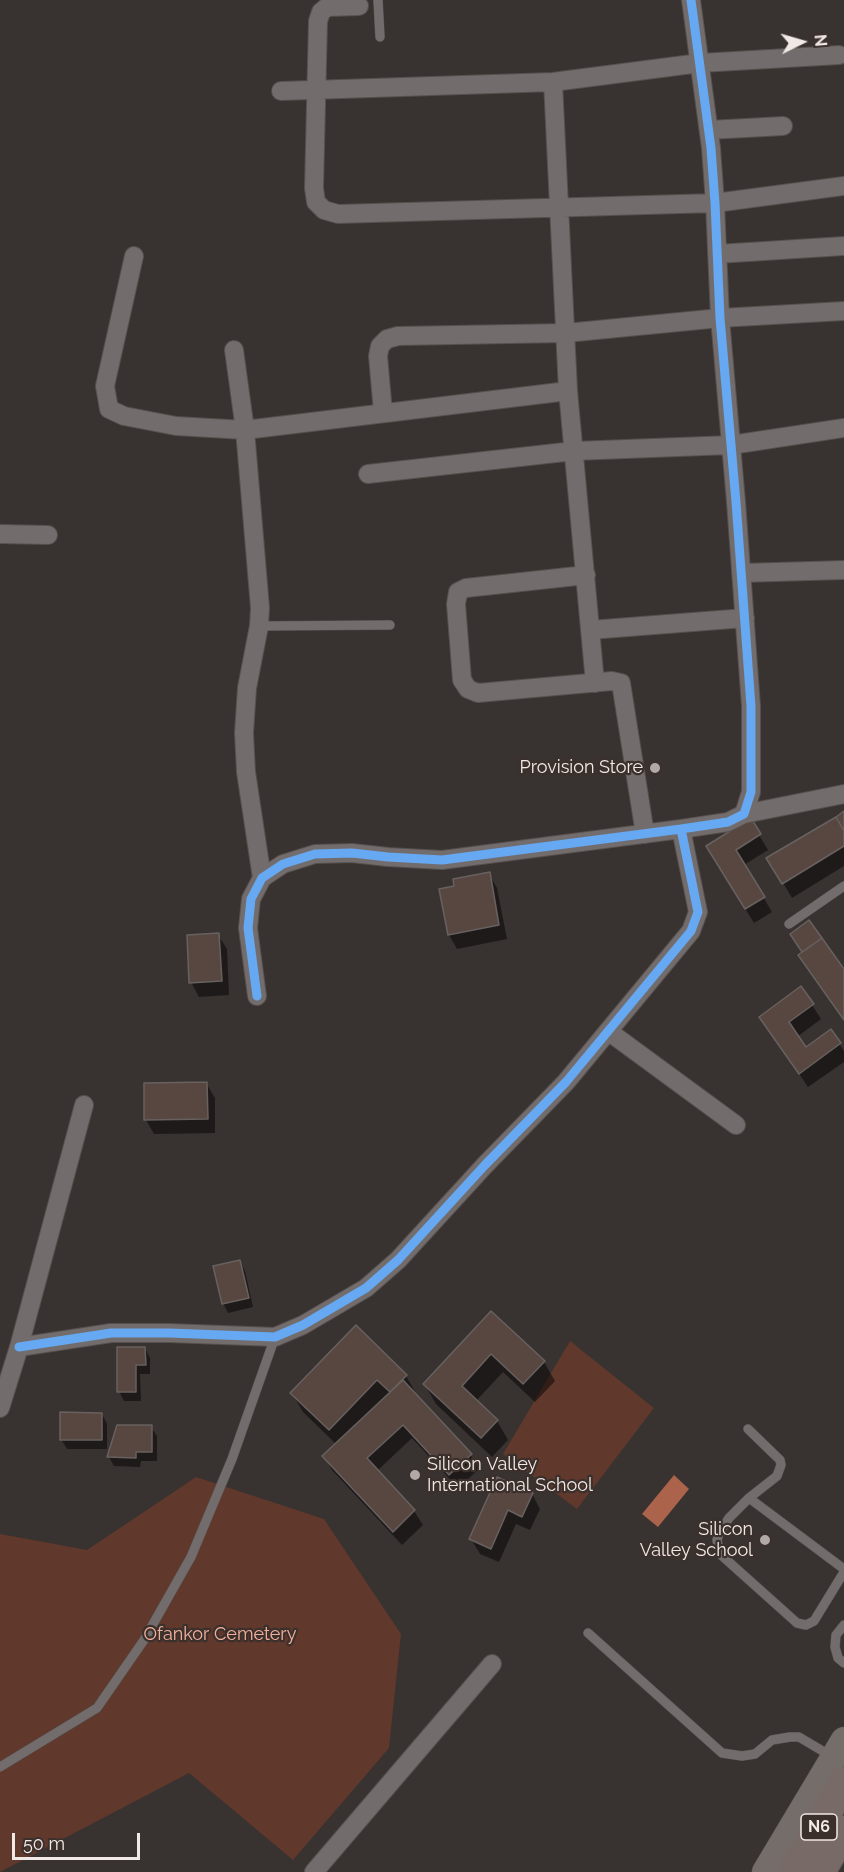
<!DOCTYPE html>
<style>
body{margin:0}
#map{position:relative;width:844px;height:1872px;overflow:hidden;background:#383230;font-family:Raleway,sans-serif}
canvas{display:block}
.north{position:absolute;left:772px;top:12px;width:60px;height:60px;-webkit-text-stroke:4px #3c302c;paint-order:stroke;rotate:85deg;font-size:16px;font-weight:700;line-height:24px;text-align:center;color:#f1e9e6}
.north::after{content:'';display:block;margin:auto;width:21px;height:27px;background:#f1e9e6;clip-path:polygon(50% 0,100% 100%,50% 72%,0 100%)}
.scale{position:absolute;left:12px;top:1833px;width:128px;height:27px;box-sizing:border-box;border:3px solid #f1e9e6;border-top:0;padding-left:8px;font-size:18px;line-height:21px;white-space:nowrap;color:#f1e9e6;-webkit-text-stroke:4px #3c302c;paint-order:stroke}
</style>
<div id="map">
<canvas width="844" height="1872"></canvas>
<div class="north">N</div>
<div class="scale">50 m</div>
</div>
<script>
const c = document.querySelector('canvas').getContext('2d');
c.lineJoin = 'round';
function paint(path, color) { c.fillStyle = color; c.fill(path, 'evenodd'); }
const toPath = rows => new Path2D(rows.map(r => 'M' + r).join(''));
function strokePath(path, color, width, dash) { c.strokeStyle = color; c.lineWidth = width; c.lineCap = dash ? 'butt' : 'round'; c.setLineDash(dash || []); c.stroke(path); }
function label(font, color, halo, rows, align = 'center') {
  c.font = font + ' Raleway,sans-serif'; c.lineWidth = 4.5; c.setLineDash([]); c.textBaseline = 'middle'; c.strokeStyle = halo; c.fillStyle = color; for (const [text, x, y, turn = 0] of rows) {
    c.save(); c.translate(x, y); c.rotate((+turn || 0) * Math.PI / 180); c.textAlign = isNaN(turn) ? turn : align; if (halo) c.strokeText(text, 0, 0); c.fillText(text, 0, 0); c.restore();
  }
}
const green = toPath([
 [570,1341,654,1408,577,1509,503,1454],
 [196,1477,324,1519,401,1634,389,1748,293,1860,189,1773,0,1872,0,1534,87,1550]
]);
const water = toPath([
 [674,1475,689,1489,658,1527,642,1514]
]);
const shadow = toPath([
 [844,813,844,866,792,898,769,859],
 [750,820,768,850,744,865,772,912,754,923,716,861],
 [489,874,497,888,507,939,457,949,449,935,456,888],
 [809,922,844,972,844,1021,800,956,803,953,800,948],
 [218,935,227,949,229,995,199,997,191,982],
 [801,988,821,1019,797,1037,806,1049,831,1031,844,1051,844,1062,808,1087,761,1017],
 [206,1083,215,1098,215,1133,154,1134,146,1120],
 [240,1262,245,1271,253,1307,228,1313,223,1303],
 [491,1313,544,1362,555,1381,535,1402,503,1372,476,1401,497,1421,508,1440,492,1457,436,1404,425,1385],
 [145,1348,150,1358,150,1374,140,1374,141,1401,124,1401,119,1391],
 [406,1376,417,1395,470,1454,479,1469,458,1488,412,1438,377,1471,414,1511,423,1525,402,1545,332,1470,324,1456,336,1444,303,1412,292,1393],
 [102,1414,107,1424,107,1449,67,1449,61,1439],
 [118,1427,151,1427,157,1436,157,1461,141,1461,140,1467,114,1466,109,1457],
 [497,1479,532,1494,540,1509,530,1530,516,1524,499,1562,480,1554,471,1539]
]);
const building = toPath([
 [844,811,844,831,836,817,844,811],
 [836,817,844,831,844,846,782,884,766,858,836,817],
 [751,818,761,834,736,850,765,897,745,909,706,846,751,818],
 [490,872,499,925,448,935,439,889,454,886,453,879,490,872],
 [809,920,822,938,802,952,790,934,809,920],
 [219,933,222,981,189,983,187,935,219,933],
 [822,938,844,969,844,1020,798,955,822,938],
 [801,986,814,1004,789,1022,806,1047,831,1029,841,1043,799,1074,759,1017,801,986],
 [207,1082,208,1119,144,1120,144,1083,207,1082],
 [240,1260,249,1298,222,1304,213,1266,240,1260],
 [491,1311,545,1361,523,1384,491,1354,462,1386,498,1420,481,1438,423,1384,491,1311],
 [356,1325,407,1375,390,1392,377,1380,329,1430,290,1393,356,1325],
 [117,1347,145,1347,146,1365,136,1365,136,1392,117,1392,117,1347],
 [403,1380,472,1454,449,1475,403,1425,367,1458,415,1510,393,1532,322,1456,403,1380],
 [60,1412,102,1413,102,1440,60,1440,60,1412],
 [117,1425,152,1425,152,1452,136,1452,136,1458,107,1457,117,1425],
 [497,1477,533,1493,522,1517,508,1510,491,1549,469,1539,497,1477]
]);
const service = toPath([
 [378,0,380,37],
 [259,626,390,625],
 [789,924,844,886],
 [748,1429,780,1460,781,1465,777,1476,749,1498,844,1569],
 [749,1498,729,1518,719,1533,717,1540,720,1554,797,1623,806,1625,814,1621,844,1572],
 [844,1625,836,1635,835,1647,838,1658,844,1663],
 [588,1633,722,1753,742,1756,755,1754,772,1740,790,1737,799,1737,831,1756],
 [0,1767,97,1708,144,1640,191,1557,232,1459,275,1337]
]);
const minor = toPath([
 [359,6,327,7,321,12,318,21,314,188,316,202,324,210,338,214,715,203,844,186],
 [553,82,568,391,595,683],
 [281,91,553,82,700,63,839,55],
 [709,130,783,126],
 [717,254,844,246],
 [134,256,105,386,109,409,124,416,176,426,245,430,568,391],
 [234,350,245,430,260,608,259,626,247,688,244,733,246,772,262,878],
 [383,412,378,356,380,346,387,339,398,336,566,333,720,318,844,311],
 [368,474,574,451,731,445,844,428],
 [0,534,48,535],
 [741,573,844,570],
 [586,575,466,588,458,592,456,604,462,680,468,689,478,693,612,681,621,683,645,834],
 [590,630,745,618],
 [744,814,844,794],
 [257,996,248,928,251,899,262,878,283,864,315,854,352,853,388,857,442,860,681,829,728,822,744,814,751,792,751,706,736,502,720,318,715,203,711,148,691,0],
 [608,1031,736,1125],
 [19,1347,111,1333,169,1333,275,1337,303,1325,366,1288,398,1260,485,1165,566,1082,691,931,698,912,681,829],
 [0,1408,19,1347,84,1105],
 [314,1872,492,1664]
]);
const secondary = toPath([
 [765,1872,844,1740]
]);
const trunk = toPath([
 [793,1872,844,1782],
 [820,1872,844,1831]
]);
const cycleway = toPath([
 [257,996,248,928,251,899,262,878,283,864,315,854,352,853,388,857,442,860,681,829,728,822,744,814,751,792,751,706,736,502,720,318,715,203,711,148,691,0],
 [19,1347,111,1333,169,1333,275,1337,303,1325,366,1288,398,1260,485,1165,566,1082,691,931,698,912,681,829]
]);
const markers = [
 [655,768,6,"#b0a9a6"],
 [415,1475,6,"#b0a9a6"],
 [765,1540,6,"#b0a9a6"]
];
const shields = [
 [819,1827,36]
];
const shieldNames = [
 ["N6",819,1827]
];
const poiNames = [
 ["Provision Store",643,768],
 ["Silicon Valley",427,1465,"left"],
 ["International School",427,1486,"left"],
 ["Silicon",753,1530],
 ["Valley School",753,1551]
];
const parkNames = [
 ["Ofankor Cemetery",220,1635]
];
paint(green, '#60382c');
paint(water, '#ac634c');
paint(shadow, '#0007');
paint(building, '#584741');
strokePath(building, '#676160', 1.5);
strokePath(service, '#56504e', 10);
strokePath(minor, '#56504e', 20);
strokePath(secondary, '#56504e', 27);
strokePath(trunk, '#56504e', 32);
strokePath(service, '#726d6c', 9);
strokePath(minor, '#726d6c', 18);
strokePath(secondary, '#746d6a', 26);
strokePath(trunk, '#786b67', 30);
strokePath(cycleway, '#66a8f1', 9);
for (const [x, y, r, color] of markers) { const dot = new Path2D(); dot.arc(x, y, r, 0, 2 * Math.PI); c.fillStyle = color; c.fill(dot); strokePath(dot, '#3c302c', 2); }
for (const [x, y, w] of shields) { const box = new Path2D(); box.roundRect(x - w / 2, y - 13, w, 26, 4.5); c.fillStyle = '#3c302c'; c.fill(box); strokePath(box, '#f1e9e6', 1.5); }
label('bold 16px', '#f1e9e6', null, shieldNames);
label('18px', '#f1e9e6', '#3c302c', poiNames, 'right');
label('18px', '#f2b09c', '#3c302c', parkNames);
</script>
